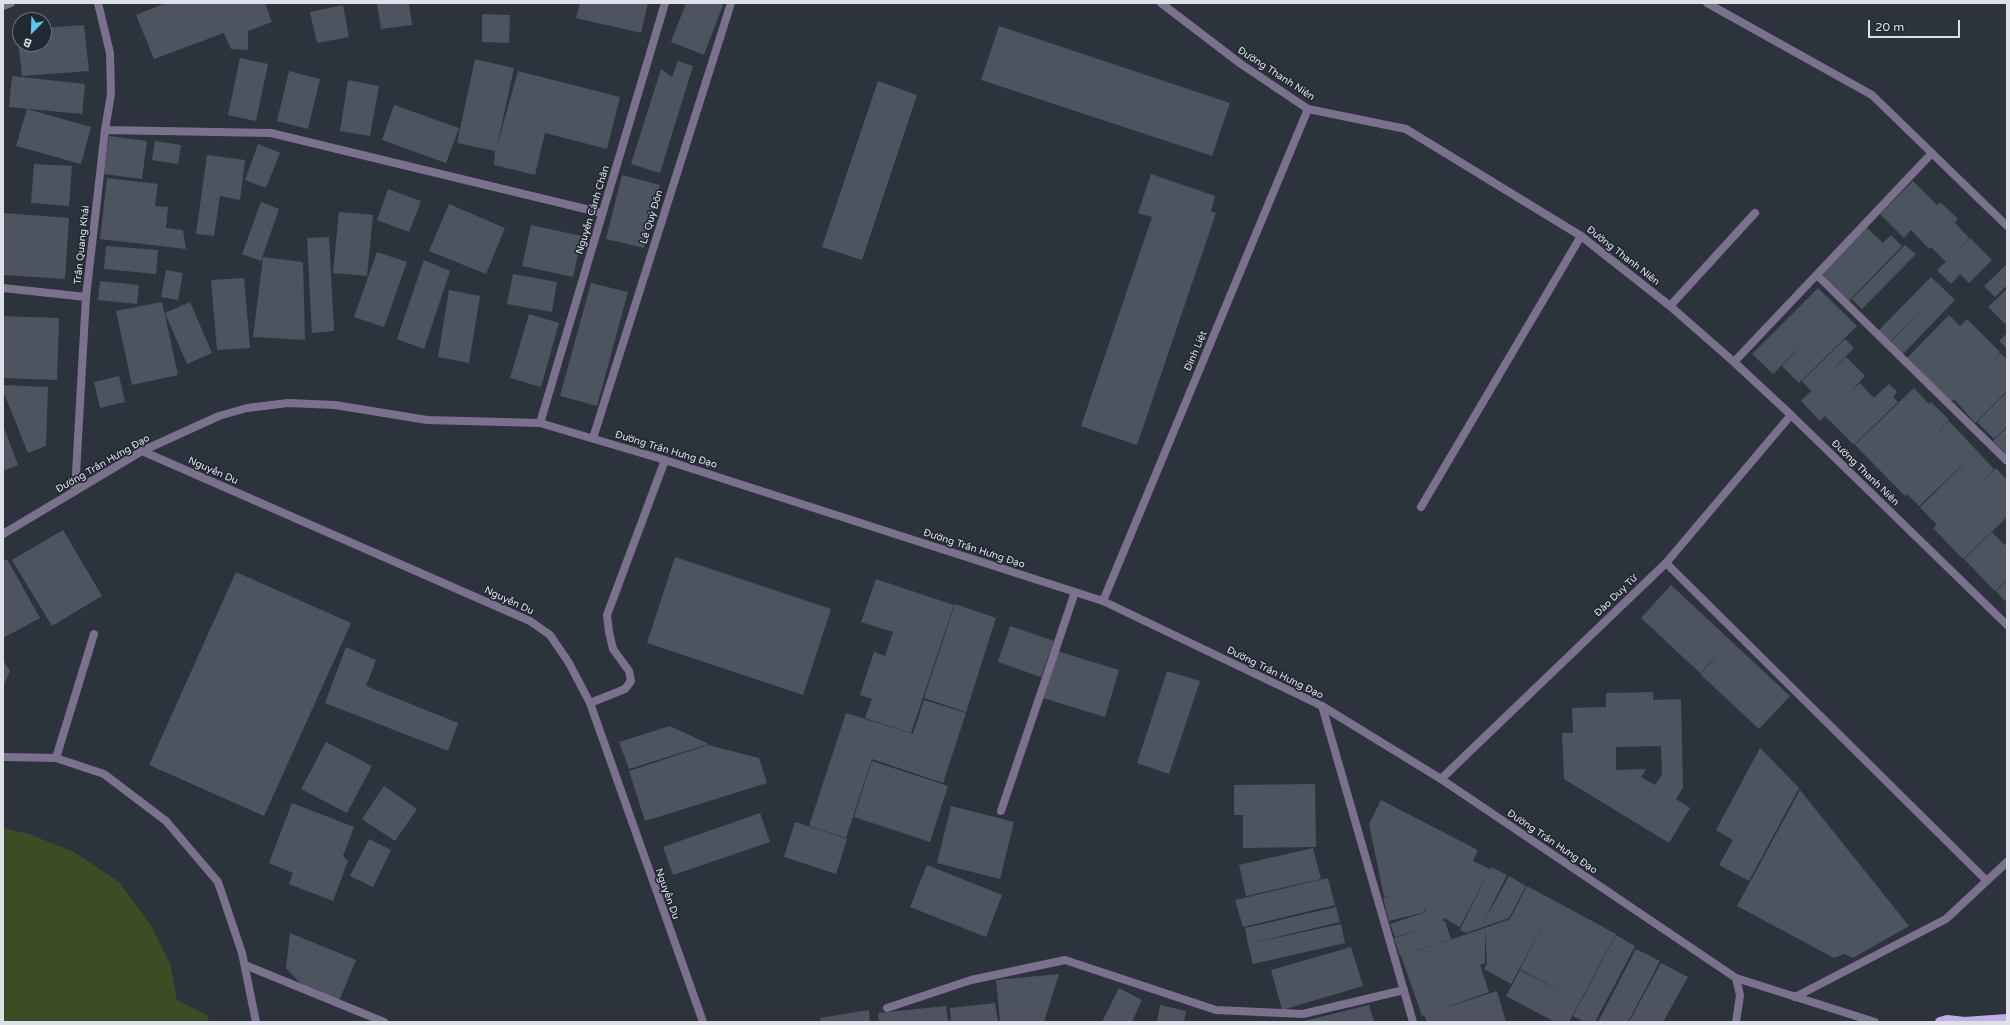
<!DOCTYPE html>
<meta charset="utf-8">
<style>
body{margin:0}
#map{position:relative;width:2010px;height:1025px;overflow:hidden;background:#2d333d;font-family:"Varela Round",sans-serif}
canvas{display:block}
.frame{position:absolute;inset:0;border:4px solid #dde1e7;pointer-events:none}
.north{position:absolute;left:12px;top:12px;width:40px;height:40px;box-sizing:border-box;background:#232932;border:1px solid #6d737a;border-radius:50%;rotate:203deg;font-size:11px;font-weight:700;line-height:16px;text-align:center;color:#dde1e7}
.north::after{content:'';display:block;margin:auto;width:14px;height:18px;background:#5cc7e8;clip-path:polygon(50% 0,100% 100%,50% 72%,0 100%)}
.scale{position:absolute;left:1868px;top:20px;width:92px;height:18px;box-sizing:border-box;border:2px solid #dde1e7;border-top:0;padding-left:5px;font-size:12px;line-height:14px;white-space:nowrap;color:#dde1e7;-webkit-text-stroke:3px #232932;paint-order:stroke}
</style>
<div id="map">
<canvas width="2010" height="1025"></canvas>
<div class="frame"></div>
<div class="north">B</div>
<div class="scale">20 m</div>
</div>
<script>
const c = document.querySelector('canvas').getContext('2d');
c.lineJoin = 'round';
function paint(path, color) { c.fillStyle = color; c.fill(path, 'evenodd'); }
const toPath = rows => new Path2D(rows.map(r => 'M' + r).join(''));
function strokePath(path, color, width, dash) { c.strokeStyle = color; c.lineWidth = width; c.lineCap = dash ? 'butt' : 'round'; c.setLineDash(dash || []); c.stroke(path); }
function label(font, color, halo, rows, align = 'center') {
  c.font = font + ' "Varela Round",sans-serif'; c.lineWidth = 3.5; c.setLineDash([]); c.textBaseline = 'middle'; c.strokeStyle = halo; c.fillStyle = color; for (const [text, x, y, turn = 0] of rows) {
    c.save(); c.translate(x, y); c.rotate((+turn || 0) * Math.PI / 180); c.textAlign = isNaN(turn) ? turn : align; if (halo) c.strokeText(text, 0, 0); c.fillText(text, 0, 0); c.restore();
  }
}
const green = toPath([
 [3,828,29,834,74,852,119,882,150,924,170,963,177,1000,209,1016,206,1022,3,1022]
]);
const building = toPath([
 [166,3,265,3,272,22,248,31,248,50,231,49,224,33,154,59,136,15],
 [377,3,409,3,412,25,381,29],
 [580,3,648,3,641,33,576,18],
 [686,3,719,3,723,5,704,55,671,42],
 [343,5,349,37,317,43,310,12],
 [482,14,510,15,509,43,482,42],
 [84,25,89,71,22,76,17,31,20,30,20,44,44,44,44,28],
 [999,26,1230,103,1212,156,981,80],
 [240,58,268,64,256,121,228,115],
 [475,59,514,68,497,146,518,71,620,97,607,149,545,133,535,175,494,165,495,151,457,143],
 [678,61,693,66,660,173,631,164,661,69,672,77],
 [289,71,320,79,308,129,277,121],
 [12,76,85,84,82,114,9,107],
 [348,80,379,86,370,136,340,131],
 [878,81,917,95,862,260,822,247],
 [394,105,459,128,446,163,382,140],
 [27,109,91,127,81,164,16,146],
 [109,136,147,141,142,179,104,174],
 [155,141,181,145,178,164,152,160],
 [258,144,280,153,266,188,245,180],
 [207,155,245,160,240,200,220,196,214,236,196,234],
 [34,164,72,166,69,206,31,203],
 [1151,174,1215,196,1211,211,1216,213,1137,445,1081,426,1152,217,1138,213],
 [622,175,660,185,644,248,606,239],
 [107,178,158,184,155,206,168,207,166,228,183,230,186,249,100,239],
 [1913,181,1937,205,1940,202,1958,219,1955,223,1969,238,1956,251,1970,238,1992,260,1969,283,1960,274,1951,284,1937,270,1946,262,1931,247,1929,249,1911,230,1904,238,1880,214],
 [388,189,421,201,409,232,377,220],
 [261,202,279,209,261,261,242,254],
 [449,204,505,228,486,274,429,251],
 [339,212,373,215,367,276,333,273],
 [4,213,69,218,65,279,3,275],
 [531,225,582,236,573,277,522,266],
 [1866,227,1883,243,1891,235,1902,246,1849,301,1821,273],
 [329,237,334,331,312,333,307,238],
 [1905,245,1916,254,1862,309,1852,299],
 [106,246,158,250,156,274,104,269],
 [377,252,407,262,384,327,354,317],
 [263,257,303,262,305,340,253,337],
 [424,260,450,271,424,349,397,339],
 [2006,265,2007,285,1995,297,1984,286],
 [166,270,183,273,178,300,161,297],
 [513,274,557,282,552,312,507,304],
 [1931,277,1955,300,1902,355,1890,343,1927,304,1889,343,1878,331],
 [244,278,250,348,217,350,211,280],
 [100,281,139,285,137,304,98,300],
 [591,283,628,292,597,406,560,396],
 [1818,288,1857,326,1799,383,1782,366,1814,333,1773,374,1752,354],
 [2007,289,2007,323,2005,324,1988,307],
 [449,290,480,296,469,363,438,357],
 [162,302,178,375,132,385,116,311],
 [190,302,212,353,187,364,165,313],
 [529,314,559,323,541,387,510,378],
 [1949,315,1960,326,1967,319,2000,352,1994,360,2000,353,2007,359,2007,391,1975,423,1954,399,1951,402,1907,358],
 [3,316,59,318,57,380,3,378],
 [2007,333,2007,348,1999,341],
 [1845,339,1854,348,1824,378,1846,357,1865,376,1851,391,1860,383,1874,398,1889,384,1897,392,1893,397,1898,402,1854,445,1825,416,1820,421,1801,401,1811,391,1802,381],
 [119,376,125,402,100,408,94,382],
 [3,385,48,387,46,446,28,453,3,391],
 [1914,388,1929,404,1931,402,1949,420,1935,435,1949,421,1965,438,1934,468,1965,438,1977,451,1919,506,1907,494,1905,496,1855,445],
 [2007,392,2007,426,1994,439,1977,422],
 [3,425,18,465,3,471],
 [2007,427,2007,455,1993,441],
 [1977,451,1994,469,1982,482,1996,468,2007,480,2007,517,1963,559,1933,528,1937,525,1920,507],
 [63,530,102,596,52,626,12,560],
 [1992,532,2004,545,2007,543,2007,579,1995,591,1964,559],
 [675,557,831,609,803,695,647,643],
 [7,559,40,618,3,638,3,561],
 [236,572,351,623,264,816,149,765],
 [876,579,954,605,911,733,865,718,872,699,860,695,874,652,885,656,893,632,861,622],
 [2007,580,2007,603,1996,591],
 [1671,585,1731,641,1700,673,1641,618],
 [955,604,996,618,966,712,924,698],
 [1010,626,1054,641,1041,677,998,662],
 [1731,641,1790,696,1759,729,1700,674],
 [346,647,376,660,366,686,458,723,448,751,325,703],
 [1057,651,1119,670,1105,717,1043,698],
 [3,660,10,671,3,687],
 [1167,671,1200,681,1169,774,1137,763],
 [1653,692,1653,700,1681,699,1683,788,1676,799,1690,808,1669,843,1564,779,1562,733,1573,733,1572,708,1606,707,1606,693],
 [1661,746,1662,775,1655,785,1641,777,1646,769,1616,770,1616,747],
 [924,700,966,713,943,783,872,759,846,838,809,826,846,713,913,734],
 [670,726,709,744,629,769,619,742],
 [326,742,372,766,347,813,301,789],
 [708,745,759,758,767,783,645,821,629,771],
 [1760,748,1799,788,1749,881,1719,865,1733,840,1716,830],
 [872,761,948,786,930,842,854,817],
 [1315,784,1316,847,1243,848,1243,815,1234,815,1234,785],
 [384,786,417,809,395,841,362,819],
 [1800,790,1909,926,1853,958,1844,954,1834,958,1737,906],
 [1381,800,1478,850,1473,861,1490,869,1460,927,1444,918,1442,921,1445,921,1451,939,1400,956,1394,938,1429,927,1395,937,1390,924,1426,912,1423,905,1425,912,1389,921,1383,898,1396,894,1384,897,1369,824],
 [292,803,354,827,343,856,348,861,333,901,289,884,293,873,269,863],
 [951,806,1014,822,1000,879,937,863],
 [760,813,770,842,673,875,663,847],
 [795,822,847,839,836,874,784,857],
 [369,839,391,850,373,887,350,876],
 [1313,848,1321,879,1246,896,1239,865],
 [927,865,1002,895,986,937,910,907],
 [1491,867,1507,875,1481,927,1509,876,1526,886,1509,918,1466,933,1460,930],
 [1328,878,1332,894,1263,910,1332,894,1335,905,1243,927,1235,900],
 [1527,886,1616,934,1569,1022,1555,1022,1506,996,1520,970,1573,998,1520,969,1554,905,1511,984,1484,969,1487,964,1485,928,1510,919],
 [1336,907,1340,922,1248,944,1245,928],
 [1341,924,1345,943,1253,964,1248,944],
 [1485,928,1485,963,1480,965,1489,992,1438,1010,1497,991,1506,1022,1427,1022,1424,1015,1422,1016,1401,956],
 [290,933,356,960,339,1001,303,986,286,968],
 [1616,935,1635,946,1595,1022,1585,1022,1573,1016],
 [1351,947,1363,986,1282,1010,1271,970],
 [1636,949,1660,961,1628,1022,1598,1022],
 [1661,963,1688,977,1663,1022,1629,1022],
 [1059,974,1044,1022,1000,1022,996,980],
 [1119,988,1142,1000,1132,1022,1102,1022],
 [995,1003,998,1022,951,1022,950,1008],
 [1160,1005,1186,1011,1184,1022,1157,1022],
 [1369,1005,1374,1022,1304,1022,1304,1021],
 [946,1006,948,1022,879,1022,878,1013],
 [869,1010,870,1022,821,1022,820,1018]
]);
const service = toPath([
 [1670,306,1755,213],
 [1421,507,1581,236],
 [590,703,625,689,631,681,629,671,613,649,609,632,607,615,665,460],
 [56,758,94,634],
 [1001,811,1075,592],
 [245,965,384,1022],
 [887,1008,971,980,1065,960,1216,1010,1303,1014,1404,990]
]);
const minor = toPath([
 [1161,3,1241,64,1308,109,1406,129,1581,236,1670,306,1734,362,1791,415,2007,625],
 [1707,3,1872,95,2007,226],
 [3,6,11,3],
 [105,130,271,133,602,213],
 [1817,275,2007,461],
 [3,288,86,297],
 [1734,362,1932,153],
 [540,423,665,3],
 [593,438,731,3],
 [142,451,530,621,550,635,569,663,590,703,703,1022],
 [75,491,86,297,105,130,111,94,110,53,98,3],
 [1666,563,1987,881],
 [1103,601,1308,109],
 [1322,706,1413,1022],
 [3,757,56,758,104,774,166,821,218,882,242,953,256,1022],
 [1441,779,1666,563,1791,415],
 [1795,997,1946,919,2007,862]
]);
const tertiary = toPath([
 [3,534,142,451,219,416,247,408,288,403,335,405,427,420,540,423,665,460,1103,601,1322,706,1441,779,1736,978,1875,1022],
 [1736,1022,1740,995,1736,978]
]);
const primary = toPath([
 [1940,1022,1947,1020,1965,1022],
 [1964,1022,2007,1019]
]);
const streetNames = [
 ["Đường Thanh Niên",1276,74,33],
 ["Nguyễn Cảnh Chân",593,210,-73],
 ["Lê Quý Đôn",652,217,-73],
 ["Trần Quang Khải",82,245,-84],
 ["Đường Thanh Niên",1623,256,38],
 ["Đinh Liệt",1196,351,-67],
 ["Đường Trần Hưng Đạo",666,450,17],
 ["Đường Trần Hưng Đạo",103,464,-30],
 ["Nguyễn Du",213,471,24],
 ["Đường Thanh Niên",1865,473,44],
 ["Đường Trần Hưng Đạo",974,549,18],
 ["Đào Duy Từ",1616,596,-44],
 ["Nguyễn Du",509,601,25],
 ["Đường Trần Hưng Đạo",1275,673,26],
 ["Đường Trần Hưng Đạo",1552,842,34],
 ["Nguyễn Du",667,894,70]
];
paint(green, '#3b4d24');
paint(building, '#4d545f');
strokePath(service, '#7a718d', 8);
strokePath(minor, '#7a718d', 8);
strokePath(tertiary, '#7a718d', 8);
strokePath(primary, '#c0aee7', 10);
label('10px', '#dde1e7', '#232932', streetNames);
</script>
